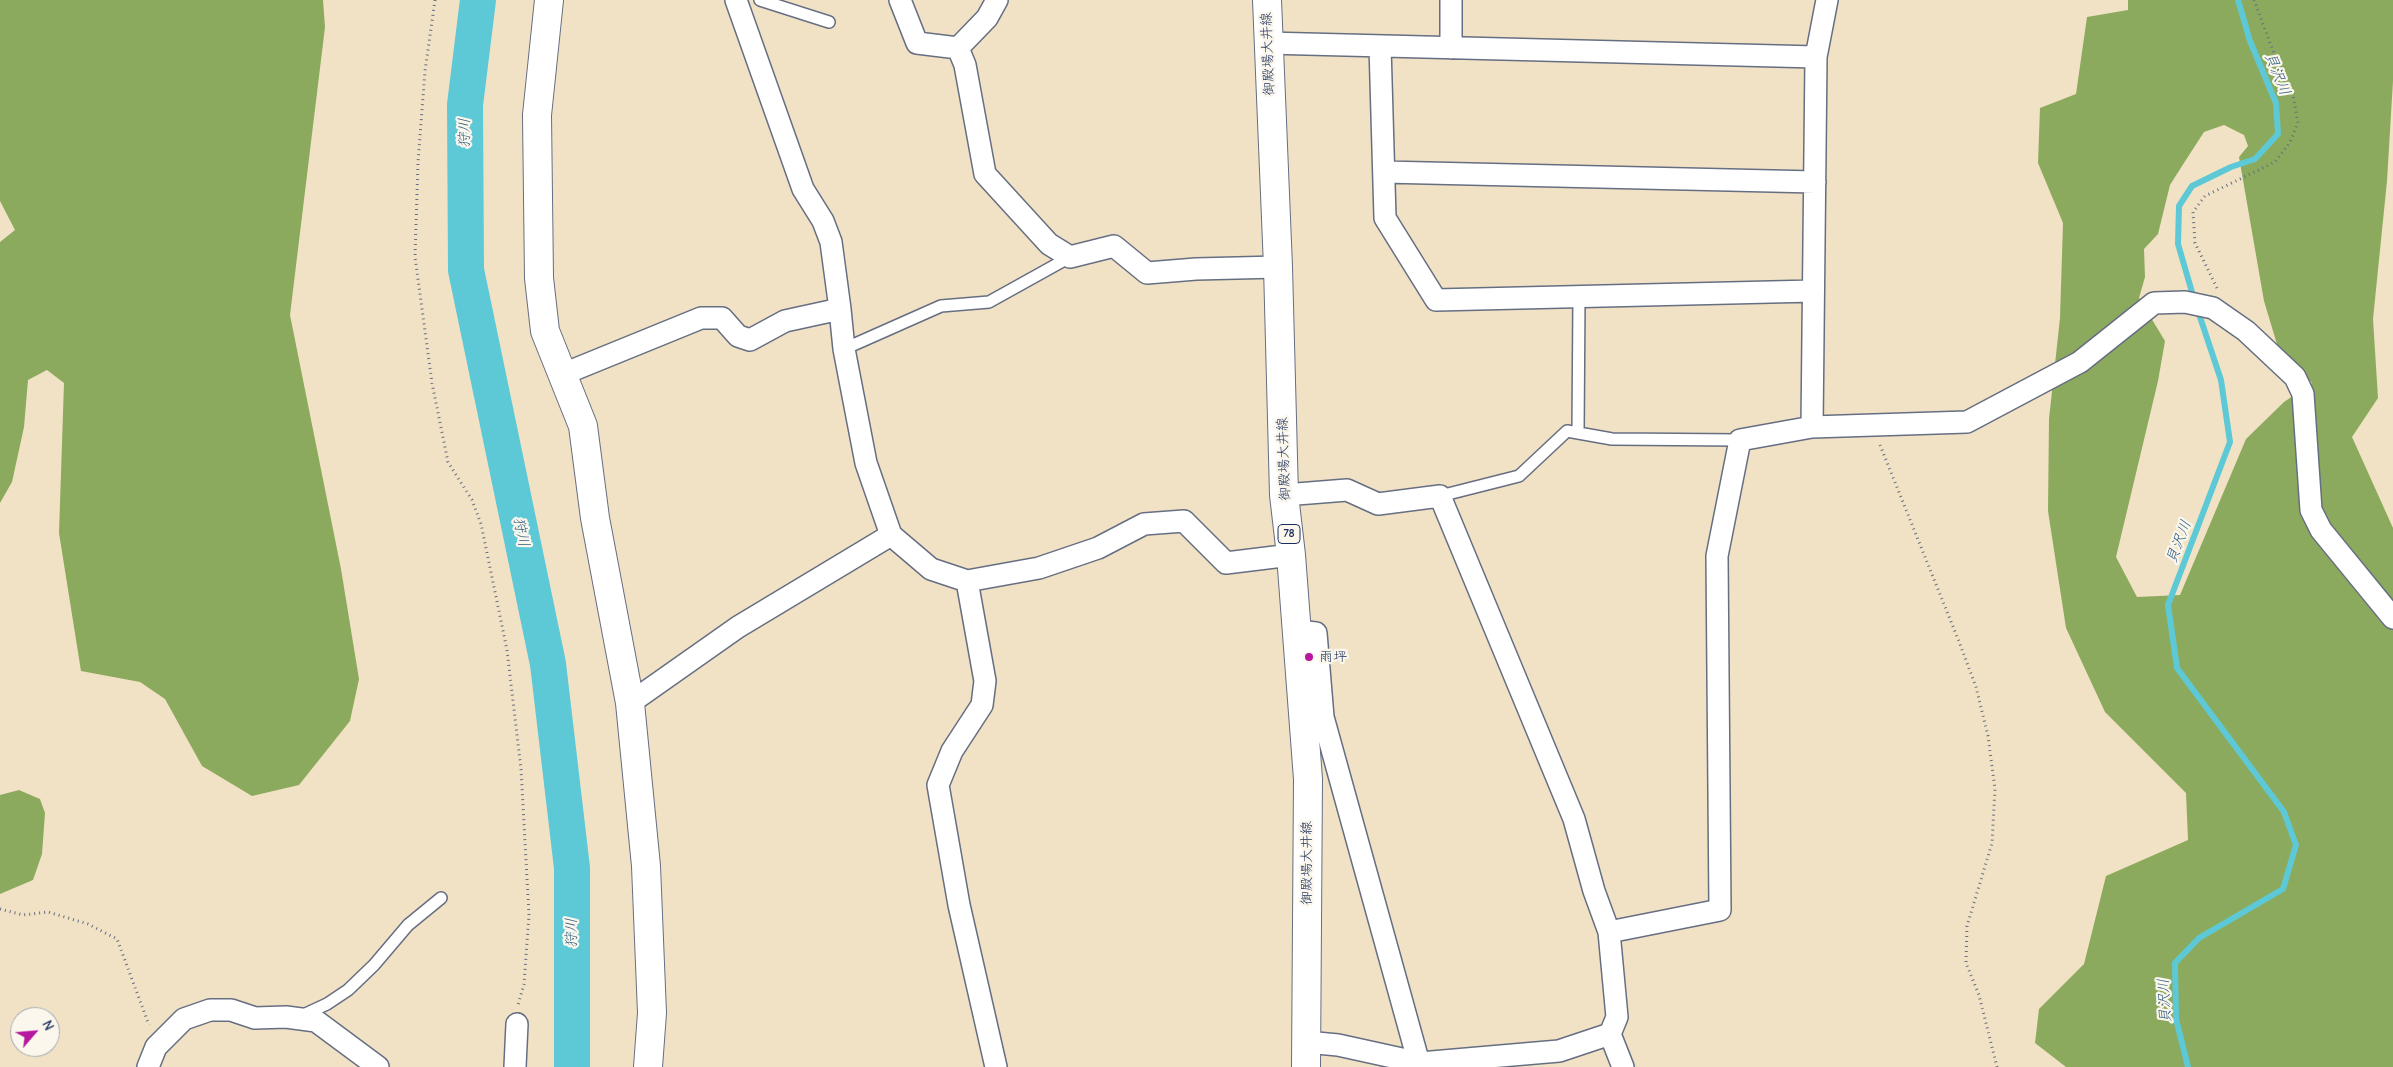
<!DOCTYPE html>
<meta charset="utf-8">
<style>
body{margin:0}
#map{position:relative;width:2393px;height:1067px;overflow:hidden;background:#f1e2c5;font-family:"Comic Neue",sans-serif}
canvas{display:block}
.north{position:absolute;left:10px;top:1007px;width:50px;height:50px;box-sizing:border-box;background:#fbf7ec;border:1px solid #a1a7b3;border-radius:50%;rotate:63deg;font-size:14px;font-weight:700;line-height:20px;text-align:center;color:#1b2f5e}
.north::after{content:'';display:block;margin:auto;width:18px;height:22px;background:#b5179e;clip-path:polygon(50% 0,100% 100%,50% 72%,0 100%)}
</style>
<div id="map">
<canvas width="2393" height="1067"></canvas>
<div class="north">N</div>
</div>
<script>
const c = document.querySelector('canvas').getContext('2d');
c.lineJoin = 'round';
function paint(path, color) { c.fillStyle = color; c.fill(path, 'evenodd'); }
const toPath = rows => new Path2D(rows.map(r => 'M' + r).join(''));
function strokePath(path, color, width, dash) { c.strokeStyle = color; c.lineWidth = width; c.lineCap = dash ? 'butt' : 'round'; c.setLineDash(dash || []); c.stroke(path); }
function label(font, color, halo, rows, align = 'center') {
  c.font = font + ' "Comic Neue","Klee One",sans-serif'; c.lineWidth = 4.5; c.setLineDash([]); c.textBaseline = 'middle'; c.strokeStyle = halo; c.fillStyle = color; for (const [text, x, y, turn = 0] of rows) {
    c.save(); c.translate(x, y); c.rotate((+turn || 0) * Math.PI / 180); c.textAlign = isNaN(turn) ? turn : align; if (halo) c.strokeText(text, 0, 0); c.fillText(text, 0, 0); c.restore();
  }
}
const forest = toPath([
 [0,0,323,0,325,27,290,315,341,569,359,679,350,721,299,785,252,796,202,766,165,699,140,682,81,671,59,533,64,383,47,370,28,380,24,427,12,482,0,503,0,242,15,230,0,201],
 [2128,0,2393,0,2393,81,2387,181,2373,319,2378,398,2352,437,2393,528,2393,1067,2066,1067,2035,1043,2039,1009,2084,964,2106,876,2188,840,2186,793,2105,712,2066,628,2048,511,2049,419,2060,318,2063,223,2038,163,2040,108,2076,94,2087,17,2128,10],
 [2224,125,2244,135,2248,146,2239,157,2264,301,2279,351,2312,383,2284,402,2246,439,2180,595,2137,597,2116,557,2158,381,2165,341,2139,298,2145,277,2144,249,2158,234,2170,185,2182,166,2204,132],
 [19,790,40,799,45,813,42,854,33,880,0,894,0,795]
]);
const stream = toPath([
 [2194,299,2178,244,2179,206,2192,186,2231,167,2255,159,2278,134,2276,103,2250,41,2238,0],
 [2188,1067,2176,1019,2175,963,2199,938,2283,889,2296,845,2284,812,2177,668,2168,605,2230,442,2221,380,2197,308]
]);
const river = toPath([
 [478,0,465,105,466,270,548,664,572,868,572,1067]
]);
const path = toPath([
 [435,0,425,71,418,162,415,257,432,383,448,462,472,500,481,524,507,650,521,769,529,915,524,984,518,1005],
 [2217,288,2195,243,2193,212,2205,196,2275,162,2290,142,2298,123,2293,95,2278,64,2254,0],
 [1880,445,1958,639,1976,687,1988,736,1995,789,1992,843,1967,926,1966,963,1979,995,1997,1067],
 [0,909,23,915,48,912,88,924,117,939,149,1025]
]);
const lane = toPath([
 [760,0,829,22],
 [844,349,941,306,989,302,1070,257],
 [1578,433,1579,297],
 [1440,496,1519,476,1567,431,1612,439,1740,440],
 [301,1016,327,1004,348,990,374,965,408,925,441,898]
]);
const street = toPath([
 [736,0,803,189,823,221,831,242,840,309],
 [900,0,917,43,958,48],
 [1451,0,1451,48],
 [1267,43,1816,57],
 [1380,46,1385,218,1436,300,1813,291],
 [958,48,965,65,985,174,1049,244,1070,257,1114,246,1147,273,1196,269,1278,267],
 [958,48,987,18,997,0],
 [1384,172,1815,182],
 [561,375,701,318,722,318,738,336,750,340,785,321,840,309,844,349,866,463,891,535,931,569,967,581,1039,568,1098,548,1144,524,1184,521,1226,563,1291,555],
 [1812,427,1816,57,1827,0],
 [1284,495,1347,490,1378,504,1440,496,1574,819,1594,891,1609,932,1617,1017,1610,1034,1623,1067],
 [967,581,985,681,982,705,952,751,938,785,959,905,996,1067],
 [1297,631,1316,633,1323,717,1420,1067],
 [630,703,738,627,891,535],
 [1609,932,1720,910,1717,556,1740,440,1812,427,1967,422,2080,362,2154,303,2185,302,2213,308,2246,331,2295,377,2303,394,2311,510,2321,530,2393,618],
 [1306,1042,1338,1045,1420,1063,1559,1051,1610,1034],
 [148,1067,156,1047,184,1019,210,1010,231,1010,255,1018,286,1017,316,1021,378,1067],
 [515,1067,517,1024]
]);
const secondary = toPath([
 [549,0,537,115,539,278,545,331,583,426,595,518,630,703,646,866,652,1013,648,1067]
]);
const primary = toPath([
 [1267,0,1278,267,1284,495,1291,555,1308,779,1306,1067]
]);
const markers = [
 [1309,657,5,"#b5179e"]
];
const shields = [
 [1289,534,22]
];
const shieldNames = [
 ["78",1289,534]
];
const streetNames = [
 ["御殿場大井線",1268,54,-92],
 ["御殿場大井線",1284,459,-92],
 ["御殿場大井線",1307,863,-90]
];
const poiNames = [
 ["雨坪",1319,657]
];
const waterNames = [
 ["貝沢川",2277,74,68],
 ["狩川",465,133,-90],
 ["狩川",521,532,78],
 ["貝沢川",2179,542,-69],
 ["狩川",572,933,-90],
 ["貝沢川",2165,1001,-93]
];
paint(forest, '#8caa5d');
strokePath(stream, '#5dc9d6', 6);
strokePath(river, '#5dc9d6', 36);
strokePath(lane, '#666e82', 14);
strokePath(street, '#666e82', 24);
strokePath(secondary, '#666e82', 30);
strokePath(primary, '#666e82', 30);
strokePath(path, '#666e82', 3, [1, 4]);
strokePath(lane, '#fff', 11);
strokePath(street, '#fff', 21);
strokePath(secondary, '#fff', 28);
strokePath(primary, '#fff', 28);
for (const [x, y, r, color] of markers) { const dot = new Path2D(); dot.arc(x, y, r, 0, 2 * Math.PI); c.fillStyle = color; c.fill(dot); strokePath(dot, '#fbf7ec', 2); }
for (const [x, y, w] of shields) { const box = new Path2D(); box.roundRect(x - w / 2, y - 9.5, w, 19, 4); c.fillStyle = '#fbf7ec'; c.fill(box); strokePath(box, '#1b2f5e', 1); }
label('bold 12px', '#1b2f5e', null, shieldNames);
label('14px', '#1b2f5e', '#fbf7ec', streetNames);
label('14px', '#1b2f5e', '#fbf7ec', poiNames, 'left');
label('italic 15px', '#2f5d82', '#fbf7ec', waterNames);
</script>
